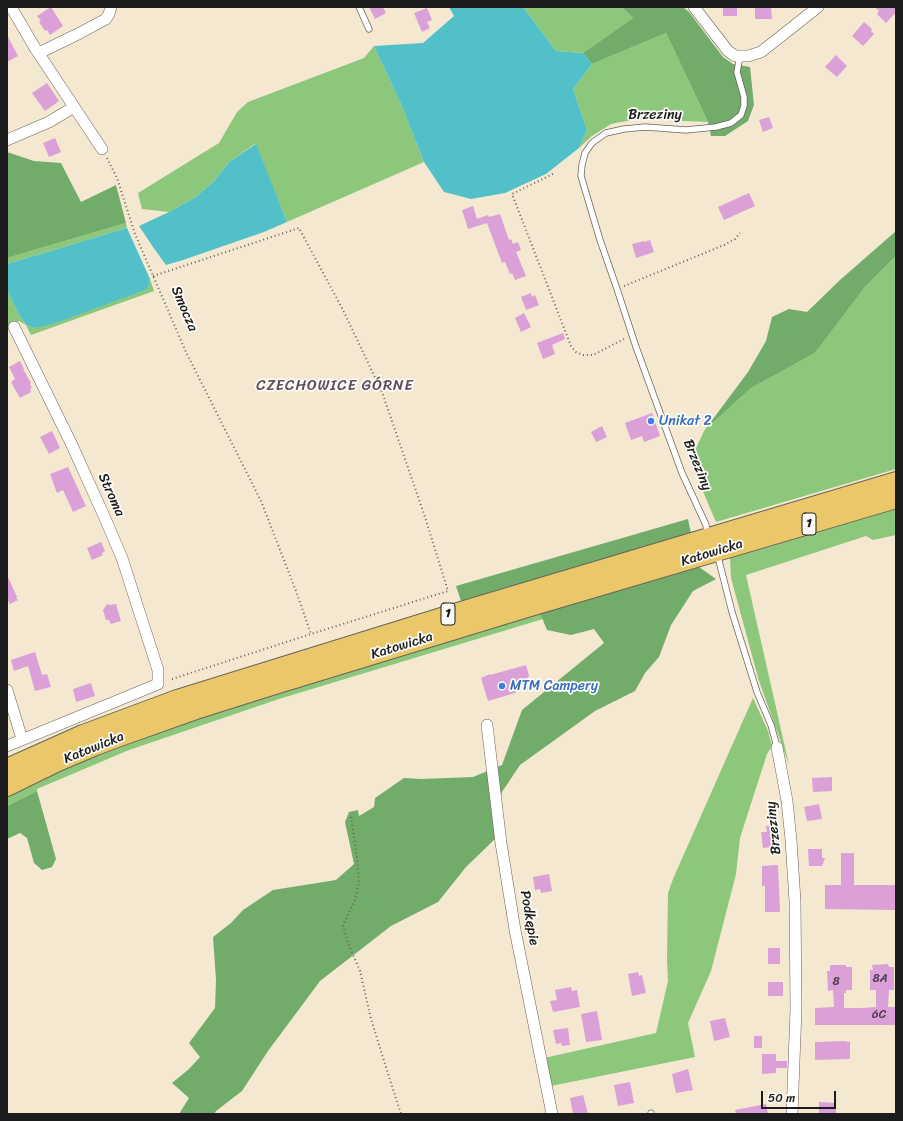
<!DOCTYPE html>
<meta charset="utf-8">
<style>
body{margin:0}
#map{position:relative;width:903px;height:1121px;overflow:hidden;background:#f4e8d1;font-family:Sriracha,sans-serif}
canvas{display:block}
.frame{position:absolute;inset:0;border:8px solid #1c1c1c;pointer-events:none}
.scale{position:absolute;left:761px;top:1091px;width:75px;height:18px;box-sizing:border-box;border:2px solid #1c1c1c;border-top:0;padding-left:5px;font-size:12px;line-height:14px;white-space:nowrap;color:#1c1c1c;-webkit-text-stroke:3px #fdfcf7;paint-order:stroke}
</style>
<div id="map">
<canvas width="903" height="1121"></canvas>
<div class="frame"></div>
<div class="scale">50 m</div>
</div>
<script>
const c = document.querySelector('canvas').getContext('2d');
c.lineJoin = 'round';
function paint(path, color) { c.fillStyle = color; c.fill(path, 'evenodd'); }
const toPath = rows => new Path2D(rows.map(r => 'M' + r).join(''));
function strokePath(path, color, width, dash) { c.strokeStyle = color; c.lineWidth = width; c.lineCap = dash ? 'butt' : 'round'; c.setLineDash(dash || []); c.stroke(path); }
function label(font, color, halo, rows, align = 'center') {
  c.font = font + ' Sriracha,sans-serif'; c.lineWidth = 3.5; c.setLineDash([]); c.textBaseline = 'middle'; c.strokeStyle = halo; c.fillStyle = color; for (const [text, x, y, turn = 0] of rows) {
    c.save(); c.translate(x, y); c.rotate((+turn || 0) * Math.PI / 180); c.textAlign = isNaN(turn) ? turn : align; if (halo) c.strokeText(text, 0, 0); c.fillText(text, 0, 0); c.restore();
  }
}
const green = toPath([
 [523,7,622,7,633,18,583,53,556,51],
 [666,33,708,122,637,119,611,124,592,136,579,148,587,130,573,89,592,64],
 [374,46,401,104,424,162,287,222,255,144,229,162,214,181,196,197,169,212,142,209,138,193,219,143,237,112,248,102,364,58],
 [126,223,127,228,7,264,7,258],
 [896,256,896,469,716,522,690,461,704,431,751,388,815,353,865,287],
 [150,279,154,291,31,335,26,325,19,321,9,326,7,321,7,290,18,313,26,325,34,328,148,289],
 [896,508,896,535,873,540,866,536,746,575,789,765,759,681,731,578,730,557],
 [542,612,543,619,279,699,129,750,37,789,37,791,7,806,7,796,38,780,142,737,269,694],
 [753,698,768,731,772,746,767,754,740,838,736,874,711,971,688,1023,695,1057,551,1086,544,1058,656,1033,668,981,667,960,668,893,673,879]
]);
const forest = toPath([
 [622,7,683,7,689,12,723,57,733,64,750,67,754,105,748,121,725,136,711,136,708,122,666,33,592,64,583,53,633,18],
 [7,152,34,161,61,163,81,202,116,185,126,223,7,258],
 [896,231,896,256,865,287,815,353,751,388,704,431,748,372,766,341,772,317,789,309,807,312,840,280],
 [688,519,691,533,461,601,456,586],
 [699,567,716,579,693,591,671,625,659,657,645,673,635,691,595,711,520,765,502,792,493,824,498,836,466,867,438,902,391,926,320,981,268,1051,242,1091,216,1111,214,1114,179,1114,189,1098,172,1083,189,1069,200,1057,189,1043,215,1008,216,980,213,937,231,923,243,910,273,890,336,880,354,864,345,822,349,812,358,810,359,816,374,807,375,798,404,778,421,779,473,777,502,765,522,710,604,643,594,629,571,635,547,630,540,613,640,583],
 [37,791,56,859,52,867,42,870,34,863,27,838,20,833,7,839,7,806]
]);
const water = toPath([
 [449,7,523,7,556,51,583,53,592,64,573,89,587,130,579,148,546,174,505,193,471,199,444,192,424,162,401,104,374,46,423,43,454,16],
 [256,144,287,222,264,232,183,260,166,265,153,247,139,226,169,212,196,197,214,181,229,162],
 [127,228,150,279,148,289,53,324,34,328,26,325,18,313,7,290,7,264]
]);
const building = toPath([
 [51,7,63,26,50,35,47,30,45,31,39,22,41,21,37,16],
 [369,7,383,7,386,13,375,19],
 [723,7,737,7,737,16,723,16],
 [755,7,771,7,772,19,755,19],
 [875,7,896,7,896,12,886,23,877,14,879,11],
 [427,8,432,20,427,22,430,28,422,32,414,13],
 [864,22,872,29,871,31,874,34,863,46,852,36],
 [7,35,18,56,7,62],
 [836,55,847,66,837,77,825,67],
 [47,83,59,101,45,111,32,93],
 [769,117,773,128,763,132,759,120],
 [55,138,61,152,49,157,43,143],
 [749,193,755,206,724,220,718,207],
 [473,206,477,219,488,215,489,217,500,214,509,240,511,239,513,244,518,242,521,250,516,252,526,276,515,280,512,273,510,274,505,262,502,263,487,223,468,229,462,210],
 [650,240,654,252,636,258,632,244,644,241,644,242],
 [531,293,532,297,535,295,539,305,526,310,521,297],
 [524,313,531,327,521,332,515,318],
 [563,333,565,339,552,345,555,354,543,359,537,343],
 [20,361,24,369,23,369,31,383,30,384,32,388,30,389,31,392,20,398,11,382,15,379,9,367],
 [652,413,660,436,644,442,642,436,631,440,625,423],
 [602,426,607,437,596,442,591,432],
 [52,431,60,448,49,454,40,437],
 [68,467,86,506,73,512,63,490,57,493,50,474],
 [101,542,105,551,102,553,103,555,92,560,87,548],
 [7,575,17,597,16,598,18,600,10,604,7,599],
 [107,604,110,605,116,604,121,621,111,624,109,620,106,620,103,610],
 [35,652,42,675,47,674,51,687,35,691,28,666,14,671,11,660],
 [526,665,529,676,515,693,488,701,481,678,490,674,490,675],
 [91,683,95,696,76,702,73,689],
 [832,777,832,791,813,792,812,778],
 [819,804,822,819,807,821,804,807],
 [776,825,778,846,763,848,761,832,767,832,766,826],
 [808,849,822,849,822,858,825,858,822,866,809,866],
 [841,853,854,853,854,885,896,885,896,910,825,909,825,885,841,885],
 [778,865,780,912,765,912,765,886,762,886,762,866],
 [549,874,552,891,541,893,540,889,535,890,533,877],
 [768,948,780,948,780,964,768,964],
 [888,964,889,967,894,967,894,990,889,990,888,1007,896,1007,896,1025,815,1025,815,1008,834,1007,833,990,828,991,827,971,830,971,830,965,846,965,846,967,852,967,852,990,846,990,846,993,844,993,844,1008,862,1008,876,1007,876,990,870,990,870,970,873,970,872,965],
 [638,972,639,976,642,975,646,993,632,996,628,974],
 [768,982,783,982,783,996,768,996],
 [571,987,572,991,577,990,580,1007,553,1012,550,1001,557,1000,555,990],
 [597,1011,602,1040,586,1042,581,1014],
 [725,1018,730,1037,714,1041,710,1021],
 [568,1028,570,1045,562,1046,561,1043,556,1044,553,1030],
 [754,1036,762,1036,762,1048,754,1048],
 [844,1041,850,1042,850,1059,815,1060,815,1042],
 [762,1054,776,1054,776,1061,787,1061,787,1068,776,1068,776,1073,762,1074],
 [688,1069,693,1090,676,1093,672,1074],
 [630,1082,634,1103,618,1106,614,1085],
 [583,1095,588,1114,573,1114,570,1098],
 [819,1102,836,1103,836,1114,819,1114],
 [766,1104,768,1114,736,1114,735,1110]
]);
const path = toPath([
 [107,158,117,178,135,234,186,352,261,501,296,591,311,634],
 [553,174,512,194,571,346,576,352,583,355,593,355,626,338],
 [153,276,299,228,343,310,382,392,425,517,448,591,311,634,169,680],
 [624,286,724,245,735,239,740,233],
 [351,817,357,858,359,882,355,900,343,925,348,943,360,971,371,1019,390,1080,401,1114]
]);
const service = toPath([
 [359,7,369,29],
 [707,535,706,525,682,473,636,347,617,289,600,240,581,176,582,165,585,153,592,143,606,133,624,129,645,127,686,130,716,127,731,123,741,115,744,106,744,97,737,72,740,56],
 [719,555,718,557,732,612,757,692,771,725,777,747],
 [651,1113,651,1114]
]);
const minor = toPath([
 [11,7,35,48,102,149],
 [694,7,728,51,735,56,748,56,761,52,818,7],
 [39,53,80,33,106,19,109,14,111,7],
 [7,140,49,122,74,107],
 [7,690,22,739],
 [487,725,501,843,515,930,552,1114],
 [7,746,158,684,158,670,122,558,104,516,71,443,14,327],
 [777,747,787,801,791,840,795,901,796,1009,792,1114]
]);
const primary = toPath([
 [7,768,83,734,177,699,454,613,896,481],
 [7,787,58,762,96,746,120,737,196,710,272,686,534,606,896,499]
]);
const markers = [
 [651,421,4,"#3f7fe0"],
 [502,686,4,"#3f7fe0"]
];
const numberNames = [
 ["8A",880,979],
 ["8",836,982],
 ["6C",879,1015]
];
const shields = [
 [809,524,14],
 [448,614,14]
];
const shieldNames = [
 ["1",809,524],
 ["1",448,614]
];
const streetNames = [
 ["Brzeziny",655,115],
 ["Smocza",184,309,67],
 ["Brzeziny",697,465,68],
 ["Stroma",111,495,66],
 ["Katowicka",712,553,-17],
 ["Katowicka",402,646,-17],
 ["Katowicka",94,748,-22],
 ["Brzeziny",774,828,-96],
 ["Podkępie",529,918,80]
];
const shopNames = [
 ["Unikat 2",659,421],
 ["MTM Campery",510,686]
];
const neighbourhoodNames = [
 ["CZECHOWICE GÓRNE",335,386]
];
paint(green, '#8dc77b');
paint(forest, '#72ac6b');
paint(water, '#52c0c9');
paint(building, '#daa0d7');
strokePath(service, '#68635b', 7);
strokePath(minor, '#68635b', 12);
strokePath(primary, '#68635b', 20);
strokePath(path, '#68635b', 2, [1, 3]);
strokePath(service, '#fff', 5.5);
strokePath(minor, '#fff', 11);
strokePath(primary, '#eac769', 18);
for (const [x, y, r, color] of markers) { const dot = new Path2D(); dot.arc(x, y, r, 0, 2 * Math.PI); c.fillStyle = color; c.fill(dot); strokePath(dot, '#fdfcf7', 1.5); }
label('12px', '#4c3d4b', null, numberNames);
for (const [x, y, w] of shields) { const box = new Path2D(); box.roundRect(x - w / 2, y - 11, w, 22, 3); c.fillStyle = '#fdfcf7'; c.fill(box); strokePath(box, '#1c1c1c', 1); }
label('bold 13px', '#1c1c1c', null, shieldNames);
label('14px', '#1c1c1c', '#fdfcf7', streetNames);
label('14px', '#366cbe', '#fdfcf7', shopNames, 'left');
c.letterSpacing = '1px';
label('15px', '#5e4a5d', '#fdfcf7', neighbourhoodNames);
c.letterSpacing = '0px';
</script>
